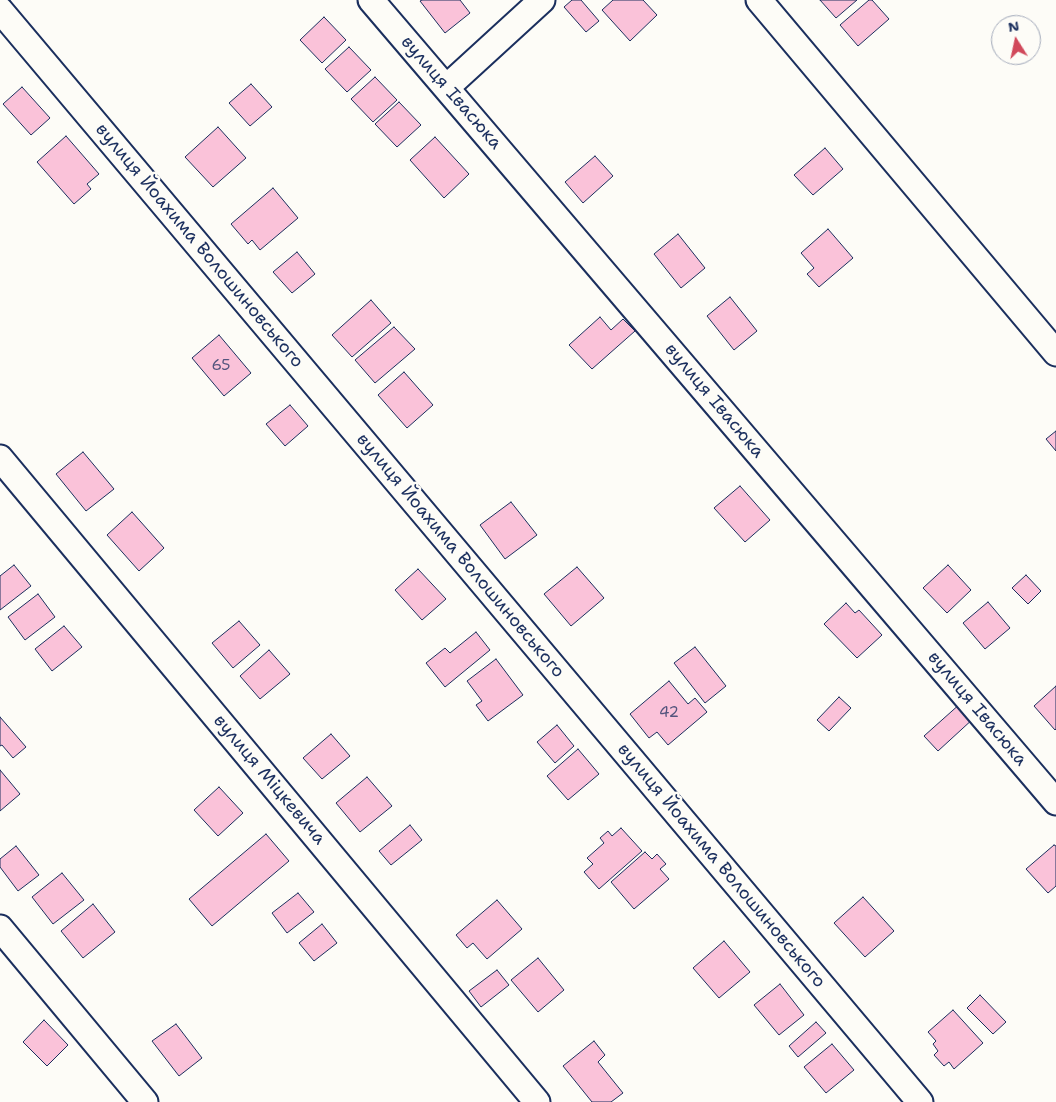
<!DOCTYPE html>
<meta charset="utf-8">
<style>
body{margin:0}
#map{position:relative;width:1056px;height:1102px;overflow:hidden;background:#fdfcf7;font-family:"Shantell Sans",sans-serif}
canvas{display:block}
.north{position:absolute;left:991px;top:15px;width:50px;height:50px;box-sizing:border-box;background:#fdfcf7;border:1px solid #a3aaba;border-radius:50%;rotate:350deg;font-size:14px;font-weight:700;line-height:20px;text-align:center;color:#1b2f5e}
.north::after{content:'';display:block;margin:auto;width:18px;height:22px;background:#d1495b;clip-path:polygon(50% 0,100% 100%,50% 72%,0 100%)}
</style>
<div id="map">
<canvas width="1056" height="1102"></canvas>
<div class="north">N</div>
</div>
<script>
const c = document.querySelector('canvas').getContext('2d');
c.lineJoin = 'round';
function paint(path, color) { c.fillStyle = color; c.fill(path, 'evenodd'); }
const toPath = rows => new Path2D(rows.map(r => 'M' + r).join(''));
function strokePath(path, color, width, dash) { c.strokeStyle = color; c.lineWidth = width; c.lineCap = dash ? 'butt' : 'round'; c.setLineDash(dash || []); c.stroke(path); }
function label(font, color, halo, rows, align = 'center') {
  c.font = font + ' "Shantell Sans",sans-serif'; c.lineWidth = 5; c.setLineDash([]); c.textBaseline = 'middle'; c.strokeStyle = halo; c.fillStyle = color; for (const [text, x, y, turn = 0] of rows) {
    c.save(); c.translate(x, y); c.rotate((+turn || 0) * Math.PI / 180); c.textAlign = isNaN(turn) ? turn : align; if (halo) c.strokeText(text, 0, 0); c.fillText(text, 0, 0); c.restore();
  }
}
const building = toPath([
 [422,0,460,0,470,13,445,33,420,1,422,0],
 [572,0,581,0,599,21,586,32,564,7,572,0],
 [613,0,643,0,657,15,630,41,602,10,613,0],
 [820,0,857,0,836,18,820,0],
 [869,0,872,0,889,19,858,46,840,25,869,0],
 [324,17,346,40,322,63,300,40,324,17],
 [349,47,371,70,347,92,325,69,349,47],
 [375,77,397,100,373,122,351,99,375,77],
 [251,84,272,107,250,126,229,103,251,84],
 [22,87,50,118,31,135,3,104,22,87],
 [399,102,421,125,397,147,375,124,399,102],
 [218,127,246,158,213,187,185,157,218,127],
 [66,136,99,174,87,184,91,189,74,204,37,162,66,136],
 [435,137,469,174,444,198,410,160,435,137],
 [825,148,843,169,813,195,794,175,825,148],
 [595,156,613,176,583,203,565,182,595,156],
 [273,188,298,218,260,250,252,240,248,244,231,224,273,188],
 [828,229,853,258,819,287,807,274,814,268,801,253,828,229],
 [678,234,705,268,681,288,654,254,678,234],
 [297,252,315,274,292,293,273,272,297,252],
 [730,297,757,331,734,350,707,316,730,297],
 [371,300,391,323,352,357,332,335,371,300],
 [600,317,611,330,623,319,635,331,592,369,569,345,600,317],
 [394,327,415,349,375,383,355,360,394,327],
 [219,335,251,373,224,396,192,358,219,335],
 [404,372,433,405,407,428,378,395,404,372],
 [290,405,308,426,285,446,266,424,290,405],
 [1056,431,1056,451,1046,439,1056,431],
 [83,452,114,489,86,511,56,474,83,452],
 [740,486,770,520,745,542,714,508,740,486],
 [511,502,537,535,505,559,480,525,511,502],
 [132,512,164,548,139,571,107,535,132,512],
 [14,565,31,586,0,610,0,576,14,565],
 [948,565,971,590,947,613,923,588,948,565],
 [577,567,604,598,571,626,544,594,577,567],
 [418,569,446,599,422,620,395,590,418,569],
 [1026,575,1041,591,1028,604,1012,588,1026,575],
 [38,594,55,617,25,640,8,617,38,594],
 [988,602,1010,628,985,649,963,623,988,602],
 [846,603,855,613,859,610,882,635,857,658,824,624,846,603],
 [239,621,260,645,233,668,212,643,239,621],
 [64,626,82,647,52,671,35,649,64,626],
 [476,632,490,650,445,687,426,663,445,648,450,653,476,632],
 [695,647,726,686,705,703,674,663,695,647],
 [269,650,290,674,260,699,240,676,269,650],
 [496,659,523,695,488,721,476,705,482,701,467,681,496,659],
 [669,681,688,704,695,698,707,712,668,745,657,732,649,738,630,714,669,681],
 [1056,686,1056,729,1055,730,1034,706,1056,686],
 [839,697,851,708,829,731,817,720,839,697],
 [961,703,974,718,938,751,924,736,961,703],
 [0,717,26,747,13,758,2,745,0,746,0,717],
 [557,725,574,746,555,763,537,742,557,725],
 [331,734,350,756,322,779,303,758,331,734],
 [578,749,599,774,568,800,547,776,578,749],
 [0,770,20,794,0,811,0,770],
 [367,777,392,806,360,832,336,803,367,777],
 [219,787,243,813,218,836,194,810,219,787],
 [410,825,422,840,391,865,379,851,410,825],
 [621,828,642,851,599,889,584,872,593,864,587,858,604,843,600,838,608,831,612,836,621,828],
 [266,834,289,861,212,926,189,899,266,834],
 [1054,845,1056,846,1056,886,1048,893,1026,869,1054,845],
 [16,846,39,875,18,891,0,867,0,859,16,846],
 [645,852,652,859,657,854,666,864,660,869,669,879,634,909,611,882,645,852],
 [62,873,84,900,53,924,32,897,62,873],
 [298,893,314,912,287,933,272,913,298,893],
 [863,897,894,931,865,957,834,923,863,897],
 [497,900,522,929,487,959,473,943,467,948,456,935,497,900],
 [93,904,115,932,83,958,61,931,93,904],
 [322,924,337,943,314,961,299,943,322,924],
 [724,941,750,972,719,998,693,968,724,941],
 [538,958,564,990,538,1012,511,980,538,958],
 [497,970,509,985,481,1007,469,991,497,970],
 [780,984,804,1015,779,1035,754,1005,780,984],
 [980,995,1006,1022,993,1034,967,1008,980,995],
 [953,1010,983,1043,954,1069,949,1062,944,1066,934,1055,938,1051,933,1044,936,1041,928,1032,953,1010],
 [44,1020,68,1045,47,1066,23,1042,44,1020],
 [816,1022,826,1033,798,1057,789,1046,816,1022],
 [176,1024,202,1058,179,1076,152,1041,176,1024],
 [594,1041,605,1055,598,1062,623,1093,611,1102,592,1102,563,1066,594,1041],
 [832,1044,854,1070,826,1093,804,1067,832,1044]
]);
const minor = toPath([
 [371,0,1056,802],
 [759,0,1056,353],
 [0,10,920,1102],
 [447,87,542,0],
 [0,458,537,1102],
 [0,928,145,1102]
]);
const numberNames = [
 ["65",221,366],
 ["42",669,713]
];
const streetNames = [
 ["вулиця Івасюка",451,93,49],
 ["вулиця Йоахима Волошиновського",199,246,50],
 ["вулиця Івасюка",714,401,50],
 ["вулиця Йоахима Волошиновського",460,556,50],
 ["вулиця Івасюка",977,709,50],
 ["вулиця Міцкевича",269,780,50],
 ["вулиця Йоахима Волошиновського",721,866,50]
];
paint(building, '#fac2d9');
strokePath(building, '#1b2f5e', 1);
strokePath(minor, '#1b2f5e', 29);
strokePath(minor, '#fdfcf7', 25);
label('15px', '#53547d', null, numberNames);
label('18px', '#1b2f5e', '#fdfcf7', streetNames);
</script>
